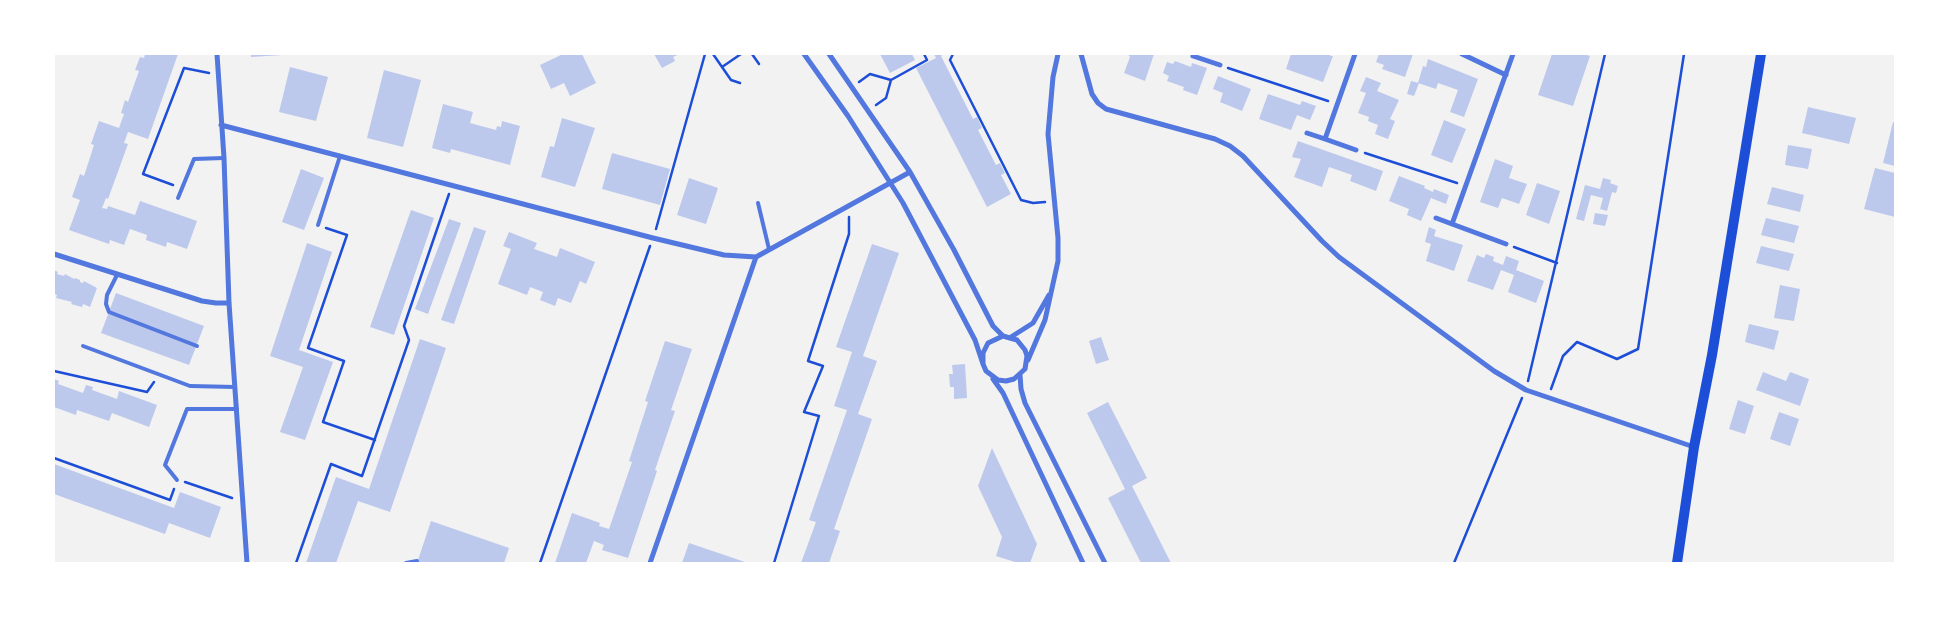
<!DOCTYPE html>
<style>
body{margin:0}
#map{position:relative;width:1949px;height:617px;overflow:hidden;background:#f2f2f2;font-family:"Zilla Slab",serif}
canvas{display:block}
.frame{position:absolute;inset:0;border:55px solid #fff;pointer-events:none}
</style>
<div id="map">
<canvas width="1949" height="617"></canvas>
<div class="frame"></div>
</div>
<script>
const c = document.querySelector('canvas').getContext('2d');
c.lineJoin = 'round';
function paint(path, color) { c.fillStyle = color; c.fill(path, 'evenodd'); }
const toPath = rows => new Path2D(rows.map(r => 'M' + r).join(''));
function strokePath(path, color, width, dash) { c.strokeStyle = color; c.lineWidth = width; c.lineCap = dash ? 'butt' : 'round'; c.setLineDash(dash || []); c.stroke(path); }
const building = toPath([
 [145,54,178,54,148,139,128,132,124,143,128,144,108,199,106,198,102,208,107,209,108,206,135,215,140,201,197,221,187,249,167,242,166,247,146,240,147,235,130,229,124,245,110,240,109,244,69,230,80,200,72,197,80,174,84,176,94,145,91,144,99,121,119,128,124,114,121,113,125,100,128,102,139,71,135,70,140,57,144,58],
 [251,54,283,54,283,55,251,57],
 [563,54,582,54,596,83,570,96,564,83,551,89,540,65],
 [654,54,680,54,673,57,675,61,662,68],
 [880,54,912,54,915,60,890,73],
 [934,54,944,54,941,56,973,119,977,117,982,128,978,130,996,165,1000,163,1005,173,1001,175,1011,194,987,207,916,68,936,58],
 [1128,54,1154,54,1145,81,1124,73,1130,57],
 [1291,54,1331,54,1330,56,1333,56,1323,82,1286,69],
 [1379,54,1413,54,1405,77,1382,69,1384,65,1376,62],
 [1552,54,1584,54,1590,56,1573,106,1538,95],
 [1428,59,1478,79,1464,117,1450,112,1458,90,1438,83,1436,89,1418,83,1423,66,1426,67],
 [1175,61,1191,67,1192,63,1207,68,1197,95,1183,90,1184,87,1167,81,1169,76,1163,73,1167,62,1173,64],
 [290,67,328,77,316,121,279,112],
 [384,70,421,80,403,147,367,138],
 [1218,76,1251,89,1242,111,1220,102,1223,93,1213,89],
 [1366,77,1381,83,1377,91,1399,100,1390,119,1395,121,1388,139,1375,134,1378,125,1368,121,1369,117,1358,113,1366,93,1360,91],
 [1411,81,1419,83,1414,96,1407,94],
 [1268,94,1300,105,1302,101,1316,106,1310,120,1297,115,1291,130,1259,119],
 [443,104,473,112,470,123,496,130,497,126,501,127,502,121,520,126,510,165,451,149,450,153,432,148],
 [1808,107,1856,118,1849,144,1802,133],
 [562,118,595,128,575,187,541,177,550,146,554,147],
 [1444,120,1466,129,1452,163,1431,155],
 [1893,122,1895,123,1895,166,1883,163],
 [1298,141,1383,171,1376,191,1350,181,1352,175,1329,167,1322,187,1294,177,1301,159,1292,157],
 [1788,145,1812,149,1808,169,1785,165],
 [612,153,670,169,660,205,602,189],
 [1495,159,1513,166,1509,178,1527,184,1519,204,1502,198,1498,208,1480,202],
 [1875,168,1895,173,1895,217,1864,209],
 [301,169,324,178,304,230,282,222],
 [1399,176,1425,186,1424,188,1433,192,1434,189,1449,195,1446,204,1431,198,1421,221,1407,215,1409,209,1389,201],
 [689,178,718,188,706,224,677,215],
 [1603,178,1611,180,1610,183,1618,186,1616,193,1612,192,1607,211,1600,209,1603,198,1591,195,1584,221,1576,219,1585,185,1600,189],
 [1537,183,1560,191,1549,224,1526,215],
 [1772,187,1804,195,1800,212,1767,204],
 [411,210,434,218,394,335,370,327],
 [1595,213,1608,215,1605,226,1593,224],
 [1766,218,1799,226,1794,243,1761,235],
 [449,219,461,223,428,314,415,309],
 [474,227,486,231,454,324,441,320],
 [1429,227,1436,230,1434,236,1463,245,1454,271,1426,261,1431,244,1425,242],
 [509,232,537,243,534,249,557,257,560,248,595,262,586,284,580,281,571,303,558,298,555,306,540,300,543,292,530,287,527,295,498,284,511,249,503,246],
 [307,243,332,252,299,350,333,362,305,440,280,432,303,367,270,356],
 [872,244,899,253,863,356,877,361,858,414,872,419,834,529,840,531,829,563,801,563,816,522,809,520,847,410,834,406,852,352,836,347],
 [1761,246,1794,254,1789,271,1756,263],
 [1486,254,1494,257,1493,261,1503,265,1506,256,1519,261,1516,270,1544,281,1536,303,1508,292,1514,275,1501,270,1493,290,1467,281,1477,255,1484,258],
 [54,270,58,272,57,274,64,276,65,274,74,279,75,278,80,280,80,282,83,283,84,281,97,288,90,307,83,304,82,307,71,304,72,302,56,298,57,295,54,294],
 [1780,285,1800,289,1794,321,1774,318],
 [116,293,204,326,189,365,101,333],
 [1749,324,1779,331,1774,350,1745,342],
 [1101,337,1109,360,1096,364,1089,341],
 [420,339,446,348,390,512,358,501,336,563,306,563,336,477,369,489],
 [665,341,692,349,671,410,675,411,655,470,657,471,628,558,602,550,604,545,594,541,586,563,555,563,572,513,600,523,599,526,609,529,632,462,629,461,648,402,645,401],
 [965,364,967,398,954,399,954,387,950,387,949,374,953,374,952,365],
 [1763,372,1786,381,1790,372,1809,379,1800,406,1756,390],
 [54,379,59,381,58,384,83,393,86,385,93,387,92,390,117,399,119,391,157,405,149,427,112,413,109,421,77,410,76,415,54,407],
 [1738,400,1754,406,1745,434,1729,429],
 [1108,402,1147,478,1132,486,1171,563,1141,563,1108,498,1125,489,1087,413],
 [1779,412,1799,419,1790,446,1770,439],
 [992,448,1037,544,1030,563,1018,563,996,556,1002,537,978,486],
 [54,464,174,508,180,492,221,507,210,538,169,523,165,534,54,494],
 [431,521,509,548,504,563,417,563],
 [689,543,748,563,682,563]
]);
const path = toPath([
 [713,54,731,80,740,83],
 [752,54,759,64],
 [953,54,950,60,1021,200,1033,203,1045,202],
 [722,67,741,54],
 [1228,68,1328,101],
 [859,82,870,74,891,80,927,60,924,54],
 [876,105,886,98,891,80],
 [1365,153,1457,183],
 [173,185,143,174,184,68,209,73],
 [326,228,347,235,308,348,344,361,323,422,375,440],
 [656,229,705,54],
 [1514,247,1557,263],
 [54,371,147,392,154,382],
 [1528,381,1605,54],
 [1551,389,1563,356,1577,342,1617,359,1638,349,1684,54],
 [54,458,170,500,174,489],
 [185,482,232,498],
 [296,563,331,464,362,476,409,340,404,326,449,194],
 [540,563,650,246],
 [774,563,819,416,804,412,823,366,808,361,849,234,849,217],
 [1454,563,1522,398]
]);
const service = toPath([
 [178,198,194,159,224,158],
 [758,203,769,249],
 [318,225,340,156],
 [117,275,107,295,106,304,109,312,197,346],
 [83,346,190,386,235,387],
 [177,480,165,465,187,409,237,409],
 [406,563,417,561]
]);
const minor = toPath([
 [217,54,224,158,229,303,247,563],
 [804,54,848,116,903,203,975,340,983,364,986,371,998,380,1006,381,1014,379,1025,369,1027,356,1025,350,1017,340,1003,336,988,343,983,353,983,364],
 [829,54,910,172,954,250,993,326,1003,336],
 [1081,54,1092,94,1098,103,1106,109,1215,139,1230,146,1243,156,1322,241,1339,257,1494,371,1526,390,1694,447],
 [1194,54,1193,56,1220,65],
 [1355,54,1325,139,1356,150],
 [1462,54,1506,75],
 [221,125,653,238,724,255,756,257,910,172],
 [1307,133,1325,139],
 [1436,218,1452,224],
 [1506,244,1452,224,1513,54],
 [54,254,202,301,216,303,229,303],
 [1011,337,1033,323,1049,295],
 [1028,360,1045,320,1058,261,1058,238,1048,134,1053,77,1058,54],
 [1020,375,1021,389,1025,403,1105,563],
 [993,379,1003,393,1083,563],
 [650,563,756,257]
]);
const secondary = toPath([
 [1677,563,1694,447,1712,355,1761,54]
]);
paint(building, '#bdc9ec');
strokePath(path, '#1d4ed8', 2.5);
strokePath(service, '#5277de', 4);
strokePath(minor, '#5277de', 5);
strokePath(secondary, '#1d4ed8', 10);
</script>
